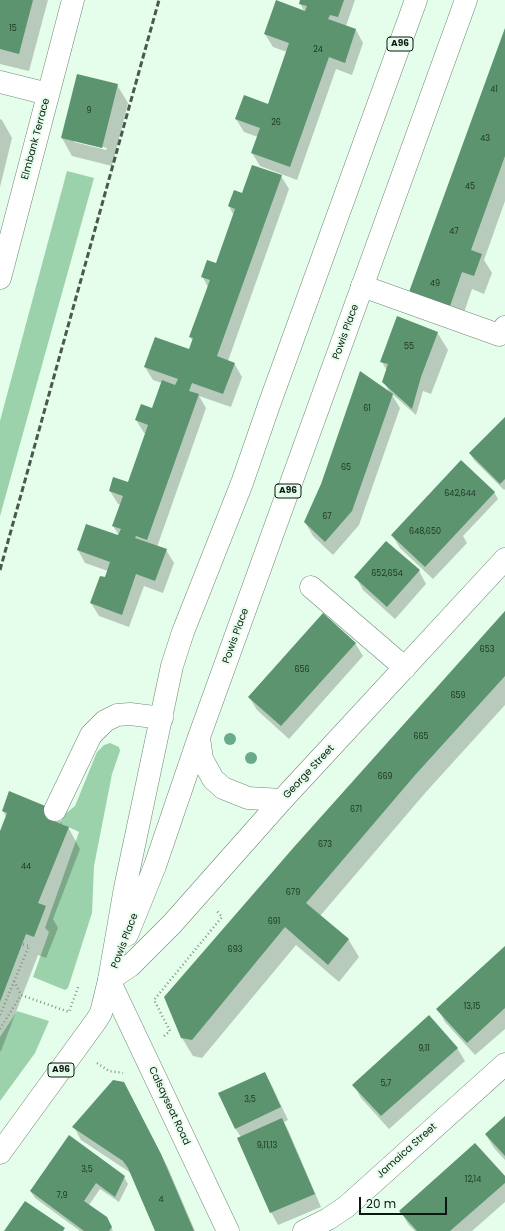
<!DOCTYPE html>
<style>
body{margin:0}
#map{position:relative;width:505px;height:1231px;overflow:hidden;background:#e5fdeb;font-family:Poppins,sans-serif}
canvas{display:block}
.scale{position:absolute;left:359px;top:1197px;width:88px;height:18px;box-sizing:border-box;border:2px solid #0d1810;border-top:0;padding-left:5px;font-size:12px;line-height:14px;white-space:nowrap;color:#0d1810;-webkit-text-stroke:3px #e5fdeb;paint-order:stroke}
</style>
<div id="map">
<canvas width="505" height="1231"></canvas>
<div class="scale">20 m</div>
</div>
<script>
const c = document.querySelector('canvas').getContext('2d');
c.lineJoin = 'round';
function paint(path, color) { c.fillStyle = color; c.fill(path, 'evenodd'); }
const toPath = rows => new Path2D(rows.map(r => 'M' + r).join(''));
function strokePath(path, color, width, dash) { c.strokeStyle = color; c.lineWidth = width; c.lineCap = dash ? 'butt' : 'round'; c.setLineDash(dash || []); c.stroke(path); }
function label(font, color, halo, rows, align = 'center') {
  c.font = font + ' Poppins,sans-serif'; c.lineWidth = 4; c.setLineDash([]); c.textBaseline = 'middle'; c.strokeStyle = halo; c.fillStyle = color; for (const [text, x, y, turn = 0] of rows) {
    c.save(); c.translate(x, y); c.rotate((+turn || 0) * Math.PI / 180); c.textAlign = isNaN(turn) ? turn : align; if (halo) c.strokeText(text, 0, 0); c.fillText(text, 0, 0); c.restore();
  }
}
const green = toPath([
 [67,171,94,178,0,516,0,421],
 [110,743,119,747,120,751,112,774,94,866,92,913,68,988,65,990,33,977,49,932,45,928,79,832,60,823,65,814,75,806,97,752,104,745],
 [17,1011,49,1021,35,1053,0,1101,0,1037]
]);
const shadow = toPath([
 [0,0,48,0,29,71,0,64],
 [301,0,355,0,346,26,356,30,363,43,352,75,336,69,297,180,260,166,252,153,258,137,244,132,236,119,268,105,287,52,273,47,265,34,304,11,300,3],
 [505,30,505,201,484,260,492,273,484,294,472,289,460,324,420,309],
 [117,85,128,103,112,166,72,156,62,138],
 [74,140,107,148,106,150,74,142],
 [0,119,2,120,12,138,0,187],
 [281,176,289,189,228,361,234,363,242,377,231,407,199,396,206,408,157,547,166,550,174,563,163,593,144,586,129,627,99,616,91,603,108,571,85,563,78,550,120,537,113,526,121,505,118,504,110,491,128,484,146,434,144,433,136,420,153,409,162,383,153,380,145,367,190,351,193,341,190,337,208,287,202,276,216,265,234,216,229,206,234,191,242,194],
 [437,332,448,350,431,394,423,391,416,415,391,393,400,408,359,525,333,555,313,536,305,522,390,393,384,382,387,371,382,362],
 [505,418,505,489,504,490,474,460,470,453],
 [494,492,498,499,463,536,467,543,433,579,400,548,392,535],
 [419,571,426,584,395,619,363,590,356,577],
 [505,611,505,705,426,792,320,916,348,939,359,957,339,982,296,945,202,1058,193,1056,182,1038],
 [355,643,363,656,289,739,257,710,249,697],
 [10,793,54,811,63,825,68,827,80,849,53,919,58,928,46,958,38,955,1,1051,0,1051,0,834,7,818,3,811],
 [505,947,505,1029,475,1055,445,1022,438,1009],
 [457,1048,465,1061,389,1129,361,1098,354,1085],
 [265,1073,272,1086,288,1120,284,1122,289,1132,321,1207,278,1225,271,1212,241,1137,235,1128],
 [131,1096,168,1168,195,1231,156,1231,131,1173,81,1140,74,1127],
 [505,1117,505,1160,494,1148,486,1135],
 [124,1177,128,1184,119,1202,100,1189,89,1205,106,1218,113,1231,80,1231,35,1198,31,1192],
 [505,1178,505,1202,472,1231,415,1231,408,1224,401,1211]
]);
const building = toPath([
 [0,0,33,0,19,54,0,49],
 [276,0,305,11,307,6,299,4,300,0,344,0,338,17,330,15,328,19,356,29,345,63,329,57,290,167,251,153,260,128,235,119,244,95,268,104,289,43,264,34],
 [505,28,505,156,471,250,482,254,474,276,462,272,450,306,409,292],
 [77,74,118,84,102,148,61,138],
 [252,165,282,175,217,356,235,363,223,394,192,383,189,391,199,394,147,540,136,536,135,538,167,549,155,581,136,574,122,615,90,603,100,576,105,577,110,562,77,550,86,524,118,535,121,529,112,526,123,496,109,491,113,477,128,482,148,425,135,420,141,404,152,408,162,380,175,385,178,379,144,367,155,337,189,349,193,338,189,337,210,280,201,277,207,260,216,263,235,209,228,206,234,190,242,193],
 [397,316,438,332,421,377,412,409,382,382,388,364,380,362],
 [360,371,393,394,352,511,325,542,304,522,321,484],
 [505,417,505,479,500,484,469,453],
 [461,460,495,492,425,567,391,535],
 [386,541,420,570,387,607,354,577],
 [505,611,505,676,416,774,306,903,349,939,328,965,285,927,192,1040,181,1038,164,997,294,847],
 [323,613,356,643,281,726,248,697],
 [9,791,55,810,51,820,69,827,38,903,46,906,34,937,26,934,0,1002,0,831,7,813,2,811],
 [505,946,505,1008,467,1043,436,1009],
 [429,1015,458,1048,381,1116,352,1085],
 [265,1072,281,1107,235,1129,218,1093],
 [113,1080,124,1082,161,1154,194,1231,155,1231,128,1168,123,1161,72,1127],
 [505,1116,505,1156,485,1134],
 [282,1118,315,1194,270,1213,237,1138],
 [69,1135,125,1176,115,1197,96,1183,84,1201,107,1217,112,1227,109,1231,84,1231,30,1191],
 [475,1143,505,1176,505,1183,450,1231,417,1231,399,1211],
 [25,1201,65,1228,63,1231,4,1231]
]);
const path = toPath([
 [14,981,21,995,69,1012,79,985],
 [0,1015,29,946,22,944],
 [0,1029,21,995],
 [164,1036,170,1031,154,1000,222,917,217,911],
 [97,1063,109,1071,123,1073]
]);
const minor = toPath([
 [0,82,48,94],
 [0,278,73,0],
 [362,286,499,335,505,327],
 [311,587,405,668],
 [55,810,91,735,105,721,117,715,130,714,162,718],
 [228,1231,109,980,130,966,172,924,282,800,505,559],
 [304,1231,328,1219,346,1207,505,1064]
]);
const major = toPath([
 [199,738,202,759,213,779,223,788,248,798,282,800],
 [127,935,155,866,199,737,466,0],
 [0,1153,96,1021,101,1013,109,980,125,888,172,666,183,632,242,483,269,405,416,0]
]);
const rail = toPath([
 [0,570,159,0]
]);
const trees = [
 [230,739],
 [251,758]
];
const numberNames = [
 ["15",13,29],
 ["24",318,50],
 ["41",494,90],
 ["9",89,111],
 ["26",276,123],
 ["43",485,139],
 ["45",470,187],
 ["47",454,232],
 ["49",435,284],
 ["55",409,347],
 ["61",367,409],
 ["65",346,468],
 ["642,644",460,494],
 ["67",327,517],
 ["648,650",425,532],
 ["652,654",387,574],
 ["653",487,650],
 ["656",302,670],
 ["659",458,696],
 ["665",421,737],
 ["669",385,777],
 ["671",356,810],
 ["673",325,845],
 ["44",26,867],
 ["679",293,893],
 ["691",274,922],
 ["693",235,950],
 ["13,15",472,1007],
 ["9,11",424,1049],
 ["5,7",386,1084],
 ["3,5",250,1100],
 ["9,11,13",267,1146],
 ["3,5",87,1170],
 ["12,14",473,1180],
 ["7,9",62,1196],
 ["4",161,1200]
];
const shields = [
 [400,44,26],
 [288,491,26],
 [61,1070,26]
];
const shieldNames = [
 ["A96",400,44],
 ["A96",288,491],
 ["A96",61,1070]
];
const streetNames = [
 ["Elmbank Terrace",36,139,-75],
 ["Powis Place",346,332,-70],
 ["Powis Place",236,636,-70],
 ["George Street",309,772,-47],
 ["Powis Place",125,941,-69],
 ["Calsayseat Road",169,1106,65],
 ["Jamaica Street",407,1151,-42]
];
paint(green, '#9bd2ab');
paint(shadow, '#0003');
paint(building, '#5b946e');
strokePath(minor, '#6d8975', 23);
strokePath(major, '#6d8975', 23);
strokePath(path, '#809284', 2.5, [1, 3]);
strokePath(minor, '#fff', 22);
strokePath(major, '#fff', 22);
strokePath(rail, '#4a594e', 3, [6, 3]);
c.fillStyle = '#68ab88';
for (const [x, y] of trees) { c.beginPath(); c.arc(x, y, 6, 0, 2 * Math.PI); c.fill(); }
label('8px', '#203728', null, numberNames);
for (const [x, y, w] of shields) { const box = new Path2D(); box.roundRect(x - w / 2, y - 7, w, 14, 3); c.fillStyle = '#e5fdeb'; c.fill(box); strokePath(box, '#0d1810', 1); }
label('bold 9px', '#0d1810', null, shieldNames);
label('10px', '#0d1810', '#e5fdeb', streetNames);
</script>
